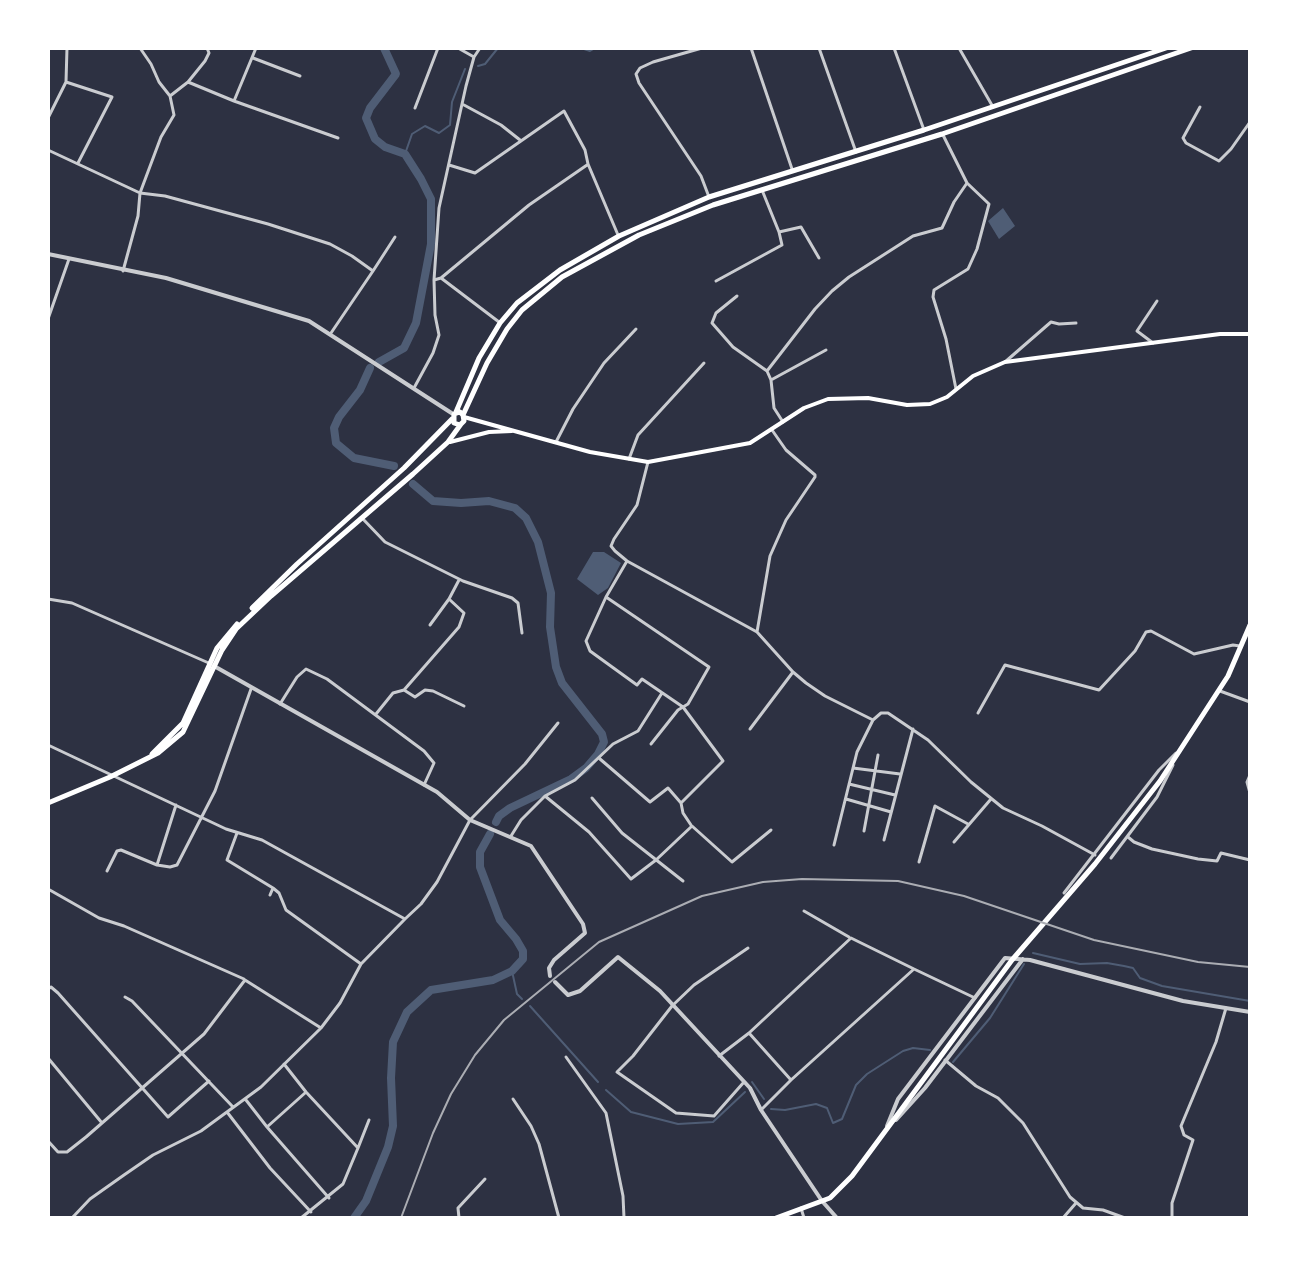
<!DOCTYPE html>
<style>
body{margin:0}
#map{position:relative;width:1298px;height:1266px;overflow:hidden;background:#2d3142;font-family:"Archivo Narrow",sans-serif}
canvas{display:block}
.frame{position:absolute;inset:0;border:50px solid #fff;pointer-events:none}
</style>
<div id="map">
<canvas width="1298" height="1266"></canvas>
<div class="frame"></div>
</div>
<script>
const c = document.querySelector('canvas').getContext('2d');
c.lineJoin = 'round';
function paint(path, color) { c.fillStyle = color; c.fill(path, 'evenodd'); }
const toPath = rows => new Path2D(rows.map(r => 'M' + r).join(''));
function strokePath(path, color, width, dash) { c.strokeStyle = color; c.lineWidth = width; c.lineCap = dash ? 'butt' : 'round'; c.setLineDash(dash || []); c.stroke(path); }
const water = toPath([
 [1003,208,1015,226,999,239,988,221],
 [593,552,604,552,621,563,608,588,598,595,577,579]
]);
const stream = toPath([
 [581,48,590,51,595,48],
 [478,66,485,64,498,48],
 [405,154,412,134,425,126,439,133,450,125,452,102,465,69],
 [1033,953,1080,964,1107,963,1124,966,1133,968,1140,978,1162,986,1250,1001],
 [512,971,517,994,522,999],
 [530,1006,598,1082],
 [953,1062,990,1018,1024,964],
 [752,1082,764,1099],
 [606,1090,631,1112,678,1124,713,1122,745,1092],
 [771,1109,785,1110,816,1104,827,1108,833,1123,842,1119,856,1085,867,1074,903,1051,913,1048,930,1050]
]);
const canal = toPath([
 [379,362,404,348,416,323,431,244,431,199,421,179,405,154,385,147,375,139,366,118,370,108,396,74,384,48],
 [370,368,360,390,339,417,334,428,336,443,354,458,394,466],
 [413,484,433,501,461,503,489,501,515,508,526,518,538,542,551,593,550,627,556,667,562,683,602,734,604,742,598,754,586,768,571,779,510,808,499,816,496,822],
 [354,1218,366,1201,388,1147,393,1126,391,1078,393,1042,407,1012,431,990,493,980,512,971,523,959,523,951,516,939,500,920,480,867,480,852,490,834]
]);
const minor = toPath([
 [458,48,474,57],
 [702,48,653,62,640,68,636,74,639,83,701,176,709,197],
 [751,48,792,169],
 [819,48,856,152],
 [894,48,924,130],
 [959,48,993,107],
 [253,58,300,76],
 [66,82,112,97,78,163],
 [188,82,234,101,338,138],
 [170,96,188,82,205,61,209,53,207,48],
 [234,101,256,48],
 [464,105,501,125,520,140],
 [1200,107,1183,138,1186,143,1219,161,1231,149,1250,122],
 [415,108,438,48],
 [48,118,66,82,67,48],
 [48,150,140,193,165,196,268,224,330,244,352,256,373,271,331,333],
 [449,165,475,173,564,111,585,150,588,164,618,235],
 [762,190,779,232,801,227,819,258],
 [123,271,138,216,140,193,161,137,174,115,170,96,159,82,151,64,140,48],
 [373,271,395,237],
 [441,278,499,322],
 [434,280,441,278,529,205,587,165],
 [716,281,782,245,779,232],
 [737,296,716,313,712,323,733,347,767,371,771,380,774,408,783,422],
 [48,319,69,259],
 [1153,343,1137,331,1157,301],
 [1005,362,1051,322,1059,324,1076,323],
 [767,371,815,309,832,291,849,277,913,236,942,228,954,202,967,183,943,135],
 [771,380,826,350],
 [414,388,433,353,439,335,435,315,434,280,439,208,466,86,474,57,480,48],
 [956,389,946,339,933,297,934,290,968,269,977,249,989,204,967,183],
 [556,442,573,409,604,363,636,329],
 [629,459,638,435,704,363],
 [648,462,637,505,614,539,611,546,615,551,627,561,757,632,793,672,806,683,825,696,873,720],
 [362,518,385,542,463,581,512,598,518,603,522,633],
 [627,561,606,597,709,667,688,704,678,710,651,744],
 [48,599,72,603,211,664],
 [430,625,449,599],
 [757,632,770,556,786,520,815,477,815,475,786,450,772,430],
 [404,690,459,627,464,613,449,599,459,580],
 [1220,691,1250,702],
 [280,704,297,677,306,669,327,679,424,751,434,763,424,785],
 [978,713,1005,665,1099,690,1135,651,1146,632,1151,631,1194,654,1233,645,1240,646],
 [376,714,393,693,404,690,415,697,425,690,433,691,464,706],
 [750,729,793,672],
 [48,745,226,829,262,840,405,919,421,904,437,882,470,820,525,764,558,723],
 [600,759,650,802,668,788,681,803,723,761,683,707,642,679,637,685,590,651,586,641,606,597],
 [853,768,900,774],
 [1250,775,1247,782,1250,793],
 [849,784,895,795],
 [545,796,589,832,631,879,656,860,692,826,732,862,771,830],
 [592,798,622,833,683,881],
 [846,799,891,812],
 [681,803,683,813,691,825],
 [864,831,878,755],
 [237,833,227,860,273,888,270,895],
 [511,836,521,820,545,796,575,780,613,744,638,731,662,693],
 [1128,837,1134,842,1152,849,1198,859,1217,861,1221,853,1250,860],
 [884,840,913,729],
 [954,842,991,799],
 [834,845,857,752,873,720,881,713,888,713,928,740,971,782,1003,808,1042,826,1095,855],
 [1111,858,1157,797,1173,765],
 [919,862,935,806,968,824],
 [157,865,176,805],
 [107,871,117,851,121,850,157,865,170,867,177,865,215,791,251,689],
 [273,888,279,893,286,910,361,964],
 [48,889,99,918,124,926,244,979],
 [1064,893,1159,770,1176,753],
 [804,911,849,937],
 [914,969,975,998],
 [48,989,51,987,58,993,168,1117,209,1081],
 [125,997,132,1001,233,1107],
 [749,1033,791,1080],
 [719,1056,749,1033,851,938,914,969,791,1080,761,1110],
 [566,1057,606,1113,623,1196,624,1218],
 [48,1058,102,1123],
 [945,1060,976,1086,998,1098,1023,1123,1070,1197,1083,1208,1103,1210,1125,1218],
 [284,1064,306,1092,358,1148,343,1184,301,1218],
 [744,1082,714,1116,676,1113,617,1072,633,1056,672,1006,694,985,748,948],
 [513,1099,531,1126,539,1144,559,1218],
 [246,1100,267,1127,329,1198],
 [227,1112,270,1168,311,1212],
 [267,1127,305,1093],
 [48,1141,58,1152,67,1152,86,1137,204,1034,245,980,321,1028],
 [358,1148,369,1120],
 [801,1208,804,1218],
 [72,1218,90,1199,124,1175,153,1155,201,1131,261,1087,321,1028,340,1003,361,964,405,919],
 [459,1218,458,1208,485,1179],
 [1063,1218,1076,1203],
 [1172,1218,1172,1203,1193,1140,1184,1135,1181,1126,1216,1042,1226,1008]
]);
const tertiary = toPath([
 [48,254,166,278,309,321,453,414],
 [214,666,437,792,470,820,531,846,583,924,585,933,554,960,549,968,550,976],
 [555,982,568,995,580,991,618,957,660,991,750,1088,761,1110,822,1201,837,1218],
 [896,1120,925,1088,1023,959],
 [887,1126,898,1099,1005,958,1030,960,1183,1001,1250,1012]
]);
const secondary = toPath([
 [464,417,590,452,648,462,750,443,804,408,828,399,868,398,907,405,930,404,947,397,973,376,1005,362,1220,334,1250,334],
 [450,442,489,432,512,431]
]);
const primary = toPath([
 [776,1218,830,1198,852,1176,1012,960,1095,864,1160,781,1228,676,1250,625]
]);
const trunk = toPath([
 [456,412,479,358,500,323,517,303,560,270,619,236,709,197,924,130,1166,48],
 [463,415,460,412,454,414,454,423,460,425,464,421,463,415,487,363,507,329,522,310,562,277,639,235,713,205,942,134,1191,48],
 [252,608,297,564,404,468,452,419],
 [152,754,183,723,217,648,237,624],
 [48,803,110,777,158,753,183,732,222,650,236,629,271,596,413,474,448,442,461,424]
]);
const rail = toPath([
 [401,1218,433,1133,451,1094,475,1055,504,1020,599,942,702,896,763,882,802,879,898,881,964,896,1094,940,1198,962,1250,967]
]);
paint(water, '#4f5d75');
strokePath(stream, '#4f5d75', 2);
strokePath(canal, '#4f5d75', 8);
strokePath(minor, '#caccd0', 3);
strokePath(tertiary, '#caccd0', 4);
strokePath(secondary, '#fff', 4);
strokePath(primary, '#fff', 5);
strokePath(trunk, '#fff', 5);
strokePath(rail, '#abadb3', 2);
</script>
